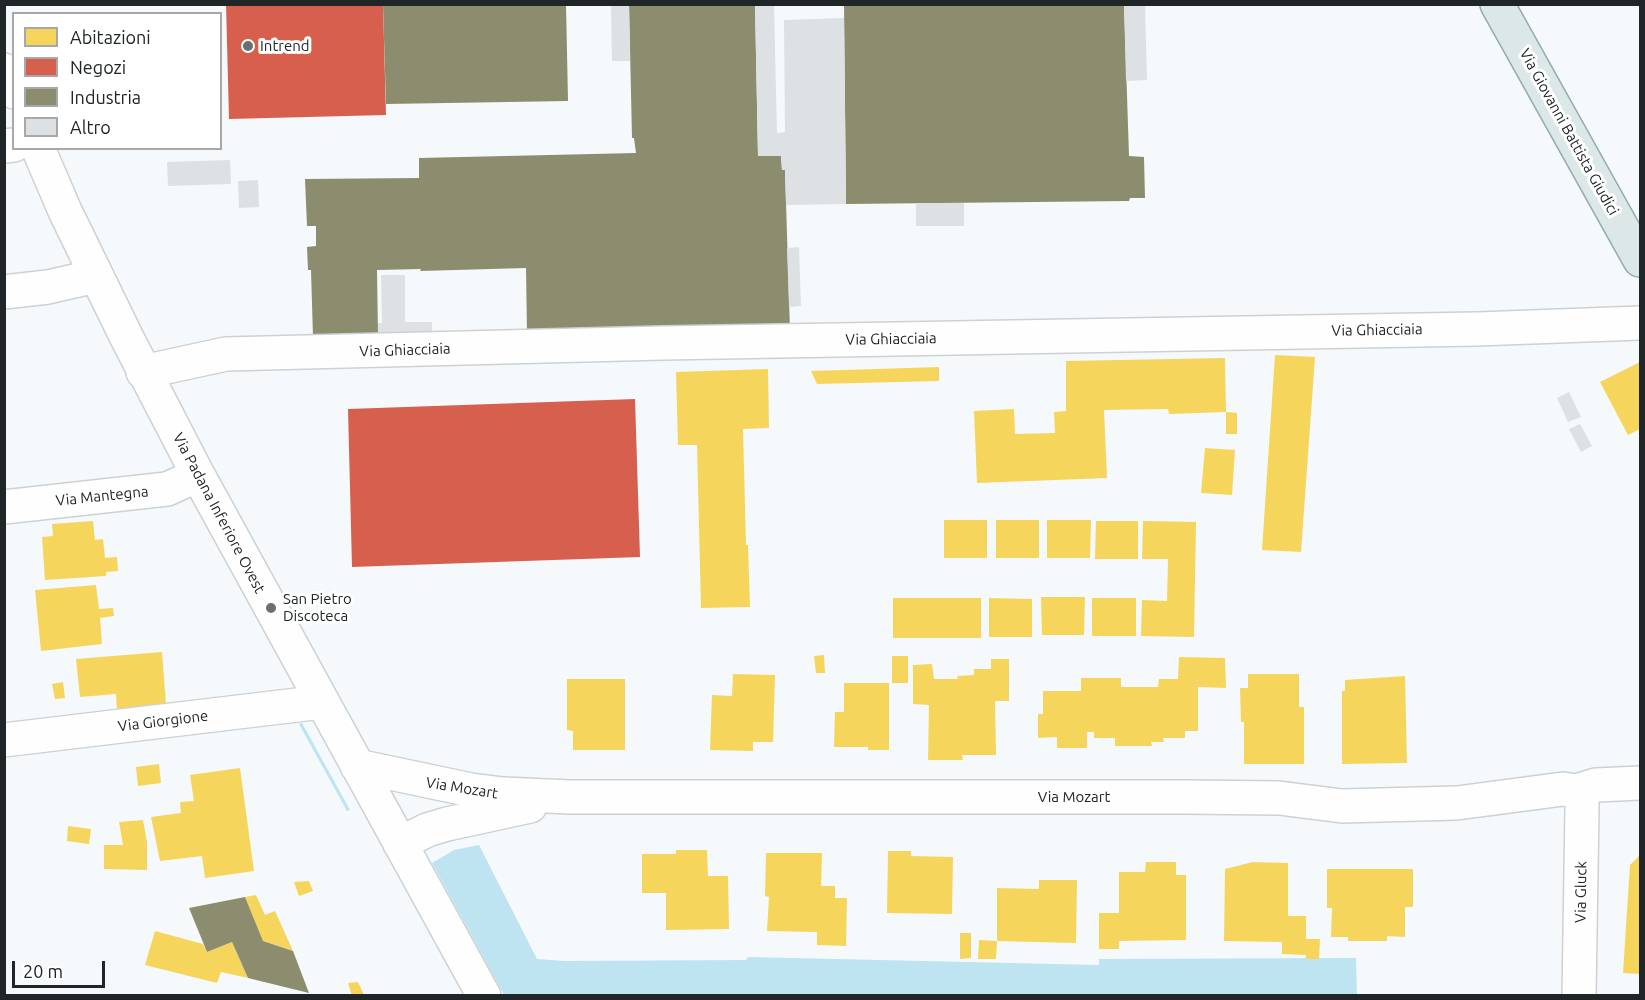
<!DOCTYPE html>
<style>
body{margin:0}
#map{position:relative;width:1645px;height:1000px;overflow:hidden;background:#f5f9fb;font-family:Ubuntu,sans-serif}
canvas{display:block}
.frame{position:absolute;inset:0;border:6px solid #202527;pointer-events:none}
.legend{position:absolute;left:12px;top:12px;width:210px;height:138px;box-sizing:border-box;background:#fff;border:2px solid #a6a8a9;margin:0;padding:8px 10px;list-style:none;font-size:18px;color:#202527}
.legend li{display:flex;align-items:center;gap:12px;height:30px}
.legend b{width:30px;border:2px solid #a6a8a9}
.scale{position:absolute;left:12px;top:961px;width:93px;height:27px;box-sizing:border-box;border:3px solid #202527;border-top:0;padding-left:8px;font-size:18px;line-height:21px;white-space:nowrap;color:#202527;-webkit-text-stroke:4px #fff;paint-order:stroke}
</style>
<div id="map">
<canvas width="1645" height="1000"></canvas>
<div class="frame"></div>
<ul class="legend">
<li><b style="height:16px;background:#f6d55c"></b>Abitazioni</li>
<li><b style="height:16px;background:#d6604d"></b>Negozi</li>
<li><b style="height:16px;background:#8c8c6e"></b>Industria</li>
<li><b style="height:16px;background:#dde1e3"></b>Altro</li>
</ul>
<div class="scale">20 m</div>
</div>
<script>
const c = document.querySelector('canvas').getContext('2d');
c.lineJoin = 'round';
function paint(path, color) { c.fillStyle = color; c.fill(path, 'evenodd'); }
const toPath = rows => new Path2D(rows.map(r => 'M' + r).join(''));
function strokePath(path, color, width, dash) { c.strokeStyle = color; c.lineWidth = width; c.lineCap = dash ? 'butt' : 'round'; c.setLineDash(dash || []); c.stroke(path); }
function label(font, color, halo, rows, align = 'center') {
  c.font = font + ' Ubuntu,sans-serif'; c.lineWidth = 6; c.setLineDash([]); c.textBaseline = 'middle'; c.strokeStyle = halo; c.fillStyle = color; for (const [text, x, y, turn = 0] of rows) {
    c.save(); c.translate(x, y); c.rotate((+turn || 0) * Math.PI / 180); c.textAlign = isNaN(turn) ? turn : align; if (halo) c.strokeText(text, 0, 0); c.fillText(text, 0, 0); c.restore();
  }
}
const green = toPath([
 [302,723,350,810,347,811,299,724],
 [479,845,537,959,564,961,746,960,748,957,1099,965,1099,959,1356,958,1357,995,504,995,432,863,454,850]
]);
const homes = toPath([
 [1275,355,1315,357,1301,552,1262,550],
 [1225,358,1226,412,1169,414,1168,409,1104,410,1107,478,977,483,974,411,1014,409,1015,434,1055,433,1054,412,1066,411,1066,361],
 [1640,362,1640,429,1628,435,1600,382],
 [939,367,939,381,817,384,811,371],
 [768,369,769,428,743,429,746,545,748,545,750,607,701,608,697,445,678,445,676,372],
 [1226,412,1237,413,1237,434,1226,434],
 [1205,448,1235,450,1232,495,1201,493],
 [944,520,987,520,987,558,944,558],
 [996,520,1039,520,1039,558,996,558],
 [1047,520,1091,520,1090,558,1047,558],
 [93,521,95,540,103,539,105,558,117,557,118,571,106,572,106,576,45,580,42,537,53,536,52,524],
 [1096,521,1138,521,1138,559,1095,559],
 [1143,521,1196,522,1194,637,1141,636,1142,600,1167,601,1168,559,1142,559],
 [96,585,99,609,113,608,114,616,100,618,102,644,41,651,35,590],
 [1041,597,1085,597,1084,635,1042,635],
 [893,598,981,598,981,638,893,638],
 [989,598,1032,599,1032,637,989,637],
 [1092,598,1136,598,1136,636,1092,636],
 [162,652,166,704,117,709,116,694,80,697,76,659],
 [824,655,825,673,816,673,814,656],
 [892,656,908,656,908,683,892,683],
 [1179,657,1225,658,1226,688,1198,687,1198,731,1185,731,1185,738,1163,738,1164,742,1151,742,1152,746,1115,746,1115,738,1094,738,1094,732,1087,732,1087,748,1057,748,1057,737,1038,738,1038,714,1043,714,1043,691,1081,691,1081,678,1121,678,1121,687,1158,687,1159,679,1178,679],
 [991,659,1009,659,1009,701,995,701,996,755,962,755,963,760,928,760,929,705,913,704,913,665,932,664,934,679,958,679,957,676,974,675,974,669,991,669],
 [733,674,775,675,773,742,753,742,753,751,710,750,712,695,732,696],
 [1248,674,1299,674,1299,707,1304,707,1304,764,1244,764,1244,722,1241,722,1240,688,1248,688],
 [1405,676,1407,763,1342,764,1342,691,1345,691,1345,680],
 [567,679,625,679,625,750,573,750,573,731,567,730],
 [63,682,65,698,55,699,52,684],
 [844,683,889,683,889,750,868,750,868,747,834,747,835,712,844,712],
 [159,764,161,783,138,786,136,767],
 [240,768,254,871,205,878,202,856,160,861,151,817,181,813,180,802,194,801,190,775],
 [143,820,147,842,147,870,104,869,104,845,123,845,119,822],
 [68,826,91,829,89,844,67,841],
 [676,850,707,850,708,876,728,876,729,929,666,930,666,893,642,893,642,854,676,854],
 [888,851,911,851,911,856,953,857,952,914,887,913],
 [766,853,822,853,821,886,835,886,835,898,847,898,846,946,817,945,817,932,767,931,769,897,765,896],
 [1640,855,1640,974,1623,973,1630,865],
 [1146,862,1176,862,1176,875,1186,875,1186,940,1119,941,1119,949,1099,949,1099,913,1119,913,1119,872,1145,872],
 [1253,862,1288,863,1288,916,1306,916,1306,939,1320,939,1319,959,1306,959,1306,955,1282,954,1282,942,1224,941,1225,869],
 [1327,869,1413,869,1413,907,1405,907,1405,937,1387,936,1387,941,1348,941,1348,937,1331,937,1332,908,1327,908],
 [1039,880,1077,880,1076,943,997,941,997,888,1039,889],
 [309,881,313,891,299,896,294,882],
 [256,895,265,915,275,911,293,951,263,941,245,897],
 [155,931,203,944,207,952,232,942,248,978,221,972,217,983,145,965],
 [960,933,971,933,971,958,960,959],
 [979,940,997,941,996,959,978,959],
 [358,982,364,995,352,996,348,983]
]);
const shops = toPath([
 [226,4,383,4,386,115,229,119],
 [635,399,640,557,352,567,348,409]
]);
const industry = toPath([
 [383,4,566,4,568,101,386,104],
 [629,4,755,4,758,156,781,156,782,170,785,170,790,331,527,334,526,268,420,271,421,269,377,270,378,336,313,337,311,270,308,270,307,247,316,246,316,226,307,226,305,179,419,178,419,158,636,153,634,138,632,138],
 [844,4,1124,4,1129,156,1144,157,1145,198,1130,198,1129,201,846,204],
 [245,897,263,941,293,951,309,993,248,978,232,942,207,952,189,908]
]);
const building = toPath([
 [611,4,629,4,630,61,612,61],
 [755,4,774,4,777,133,785,132,784,20,844,18,846,204,786,205,785,170,782,170,781,156,758,156],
 [1124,4,1145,4,1147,80,1126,81],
 [230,160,231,184,168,186,167,162],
 [258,180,259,207,239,208,238,181],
 [916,203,964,203,964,226,916,226],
 [799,247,801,306,789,307,787,248],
 [381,275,405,275,405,322,432,322,432,335,378,336,378,323,382,323],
 [1569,392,1581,417,1568,422,1557,398],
 [1580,424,1592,446,1581,452,1569,429]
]);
const minor = toPath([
 [4,70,14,92],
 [4,146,14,145],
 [38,148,65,211,126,336,198,475,484,996],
 [4,292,48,287,96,276],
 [143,372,226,354,663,343,1477,329,1640,323],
 [4,507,167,489,198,475],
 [4,740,322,702],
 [357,766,471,790,503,794,570,797,1186,797,1279,798,1342,806,1457,803,1563,789,1576,791],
 [1576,791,1582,799,1582,809,1579,996],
 [1576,791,1596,785,1640,783],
 [400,844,427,830,447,824,530,806]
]);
const major = toPath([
 [1497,4,1640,260]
]);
const markers = [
 [248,46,6,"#6b6f71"],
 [271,608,6,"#6b6f71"]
];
const poiNames = [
 ["Intrend",260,46],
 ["San Pietro",283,599],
 ["Discoteca",283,616]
];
const streetNames = [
 ["Via Giovanni Battista Giudici",1569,132,61],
 ["Via Ghiacciaia",1377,330,-1],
 ["Via Ghiacciaia",891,339,-1],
 ["Via Ghiacciaia",405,350,-2],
 ["Via Mantegna",102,496,-6],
 ["Via Padana Inferiore Ovest",219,513,62],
 ["Via Giorgione",163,721,-7],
 ["Via Mozart",462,788,9],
 ["Via Mozart",1074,797],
 ["Via Gluck",1581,892,-89]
];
paint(green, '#bee4f2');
paint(homes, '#f6d55c');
paint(shops, '#d6604d');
paint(industry, '#8c8c6e');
paint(building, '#dde1e3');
strokePath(minor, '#cdd1d3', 36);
strokePath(major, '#94aaad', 36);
strokePath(minor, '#fefefe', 33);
strokePath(major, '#dce7e8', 33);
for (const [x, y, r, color] of markers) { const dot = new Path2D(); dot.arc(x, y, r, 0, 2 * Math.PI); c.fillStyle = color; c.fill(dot); strokePath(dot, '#fff', 2); }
label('15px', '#202527', '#fff', poiNames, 'left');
label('15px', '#202527', '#fff', streetNames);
</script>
